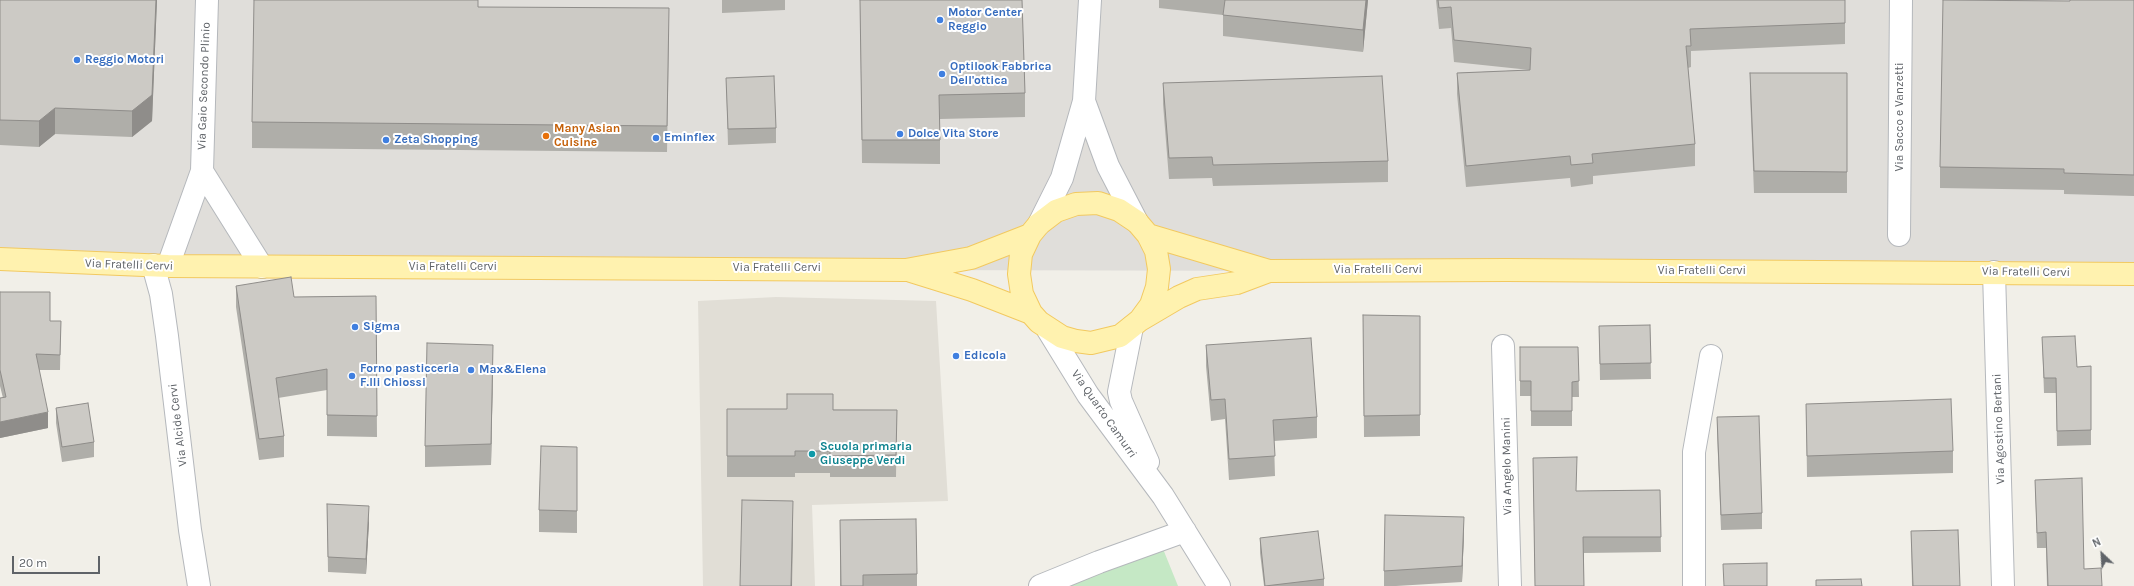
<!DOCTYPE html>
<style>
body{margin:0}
#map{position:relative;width:2134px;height:586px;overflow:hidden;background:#f1efe8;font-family:Karla,sans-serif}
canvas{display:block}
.north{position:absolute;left:2082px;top:534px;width:40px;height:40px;-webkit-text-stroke:3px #fff;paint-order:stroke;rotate:335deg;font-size:11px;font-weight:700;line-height:16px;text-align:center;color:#5f6368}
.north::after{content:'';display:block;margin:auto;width:14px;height:18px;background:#5f6368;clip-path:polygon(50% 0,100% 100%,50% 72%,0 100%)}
.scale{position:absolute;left:12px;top:556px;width:88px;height:18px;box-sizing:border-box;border:2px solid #5f6368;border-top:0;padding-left:5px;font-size:12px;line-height:14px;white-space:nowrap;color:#5f6368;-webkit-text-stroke:3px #fff;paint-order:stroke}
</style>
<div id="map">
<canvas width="2134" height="586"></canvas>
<div class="north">N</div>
<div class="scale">20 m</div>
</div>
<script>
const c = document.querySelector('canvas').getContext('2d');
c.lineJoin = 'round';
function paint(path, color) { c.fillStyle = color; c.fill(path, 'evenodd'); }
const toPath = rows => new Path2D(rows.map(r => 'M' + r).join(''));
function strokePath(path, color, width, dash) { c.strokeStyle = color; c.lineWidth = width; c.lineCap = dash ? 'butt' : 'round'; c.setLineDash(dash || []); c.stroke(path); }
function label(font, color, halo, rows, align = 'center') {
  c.font = font + ' Karla,sans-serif'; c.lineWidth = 4; c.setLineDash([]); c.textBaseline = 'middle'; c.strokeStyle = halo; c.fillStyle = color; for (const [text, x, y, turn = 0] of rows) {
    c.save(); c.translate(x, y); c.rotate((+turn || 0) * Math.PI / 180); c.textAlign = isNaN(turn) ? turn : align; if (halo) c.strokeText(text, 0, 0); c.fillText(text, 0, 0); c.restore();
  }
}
const industrial = toPath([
 [0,0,2134,0,2134,273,906,270,0,260]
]);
const education = toPath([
 [776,297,936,301,948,501,812,505,815,586,703,586,698,301]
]);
const green = toPath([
 [1159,539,1178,586,1040,586]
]);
const minor = toPath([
 [1084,101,1108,166,1137,222],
 [202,171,262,267],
 [1039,224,1062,178,1084,101,1090,0],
 [1899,235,1901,0],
 [153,265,161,294,167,336,190,530,199,586],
 [168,266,202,171,207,0],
 [1994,272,2003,586],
 [1132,327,1119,392,1121,401,1148,462],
 [1048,330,1088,395,1163,496,1219,586],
 [1503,346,1510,586],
 [1040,586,1099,562,1185,531],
 [1694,586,1694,452,1711,356]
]);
const major = toPath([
 [1148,235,1269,271,1507,270,2134,274],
 [0,259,168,266,906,270,971,258,1030,235],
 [911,271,972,290,1031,313],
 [1140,320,1151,305,1157,287,1159,269,1156,251,1148,235,1137,222,1119,210,1098,203,1076,204,1056,211,1039,224,1030,235,1021,254,1019,274,1022,294,1031,313,1039,322,1062,337,1076,341,1091,343,1120,336,1140,320,1179,297,1197,289,1237,283,1269,271]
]);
const wall = toPath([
 [0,0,157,0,152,121,132,137,55,134,39,147,0,145],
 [722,0,785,0,785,10,722,13],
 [860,0,1022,0,1025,93,1025,117,940,119,940,164,862,163],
 [1159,0,1368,0,1363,52,1223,36,1223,15,1159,8],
 [1436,0,1845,0,1845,44,1691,51,1691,67,1688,68,1695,144,1695,166,1593,176,1593,184,1571,187,1570,178,1466,187,1457,94,1457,73,1530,70,1454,62,1451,28,1439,29],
 [2134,0,2134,196,2064,194,2064,190,1940,188,1940,167,2070,1],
 [478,7,669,34,667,152,252,148,252,122],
 [1750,73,1847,73,1847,193,1754,193,1750,94],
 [726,78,776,128,776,143,728,145],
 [1163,83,1388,161,1388,182,1213,186,1212,178,1169,179,1163,104],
 [236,286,294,297,376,296,377,437,327,436,327,390,278,398,284,436,284,457,259,460,236,307],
 [0,292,50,321,61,321,60,370,39,370,48,428,0,438,0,398,3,398,0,386],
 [1363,315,1420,316,1420,436,1364,437],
 [1650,325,1651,379,1600,380,1599,326],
 [2042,337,2077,367,2091,366,2091,445,2057,446,2056,393,2044,393],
 [1206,345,1317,417,1317,438,1274,441,1275,476,1229,480,1225,419,1211,421,1206,366],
 [1520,347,1578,347,1579,397,1572,397,1572,426,1531,426,1531,396,1520,396],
 [493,366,491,465,425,467,425,446],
 [1806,404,1953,451,1953,473,1807,477],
 [56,408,94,442,94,457,62,462,56,423],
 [727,409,897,410,896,477,830,477,830,473,795,473,795,477,727,477],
 [1717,417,1762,513,1762,529,1721,530,1717,432],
 [1533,458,1576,491,1660,490,1661,552,1584,553,1584,586,1535,586],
 [577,468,577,533,539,532,539,510],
 [2035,480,2084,569,2102,586,2047,586,2046,548,2037,548],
 [327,504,369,522,366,574,328,572],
 [840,520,917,574,917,586,840,586],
 [1911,531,1960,586,1912,586],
 [1464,532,1462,582,1396,586,1384,586,1384,571],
 [1260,538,1324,579,1324,586,1264,586,1260,553]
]);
const shadedWall = toPath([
 [156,0,157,0,152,121,132,137,132,111],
 [1366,0,1368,0,1363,52,1363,30],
 [55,108,55,134,39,147,39,121],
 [493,345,493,366,491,465,491,444],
 [48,412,48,428,0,438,0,422],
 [793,501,793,523,792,586,791,586],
 [369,506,369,522,366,574,366,559],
 [1464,517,1464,532,1462,582,1462,566]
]);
const building = toPath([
 [0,0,156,0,152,95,132,111,55,108,39,121,0,120,0,0],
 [254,0,478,0,478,7,669,8,667,126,252,122,254,0],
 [860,0,1022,0,1025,93,939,95,940,140,862,140,860,0],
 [1225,0,1366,0,1363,30,1223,15,1225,0],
 [1438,0,1845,0,1845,23,1690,29,1691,46,1686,46,1695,144,1592,154,1593,163,1571,165,1570,156,1466,166,1457,73,1530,70,1531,48,1454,40,1451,7,1439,8,1438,0],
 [1943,0,2070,1,2070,0,2134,0,2134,175,2064,173,2064,169,1940,167,1943,0],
 [1750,73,1847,73,1847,172,1754,171,1750,73],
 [774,76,776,128,728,129,726,78,774,76],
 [1382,76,1388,161,1213,165,1212,157,1169,158,1163,83,1382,76],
 [291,277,294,297,376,296,377,416,327,415,327,369,276,378,284,436,259,439,236,286,291,277],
 [0,292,50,292,50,321,61,321,60,355,36,354,48,412,0,422,0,398,6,397,0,370,0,292],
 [1363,315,1420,316,1420,415,1364,416,1363,315],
 [1650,325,1651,363,1600,364,1599,326,1650,325],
 [2075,336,2077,367,2091,366,2091,430,2057,431,2056,378,2044,378,2042,337,2075,336],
 [1311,338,1317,417,1273,420,1275,456,1229,459,1225,399,1211,400,1206,345,1311,338],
 [427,343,493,345,491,444,425,446,427,343],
 [1520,347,1578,347,1579,381,1572,382,1572,411,1531,411,1531,381,1520,381,1520,347],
 [787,394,833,394,833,410,897,410,896,455,830,456,830,451,795,451,795,456,727,456,727,409,787,409,787,394],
 [1951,399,1953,451,1807,456,1806,404,1951,399],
 [88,403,94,442,62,447,56,408,88,403],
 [1759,416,1762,513,1721,515,1717,417,1759,416],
 [541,446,577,447,577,511,539,510,541,446],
 [1577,457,1576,491,1660,490,1661,537,1583,537,1584,586,1535,586,1533,458,1577,457],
 [2082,478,2084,569,2101,568,2102,586,2048,586,2046,532,2037,533,2035,480,2082,478],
 [742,500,793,501,791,586,740,586,742,500],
 [327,504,369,506,366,559,328,557,327,504],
 [1385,515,1464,517,1462,566,1384,571,1385,515],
 [916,519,917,574,863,575,863,586,841,586,840,520,916,519],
 [1958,530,1960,586,1913,586,1911,531,1958,530],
 [1318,531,1324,579,1265,586,1260,538,1318,531],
 [1767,563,1767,586,1724,586,1723,564,1767,563],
 [1861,579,1862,586,1816,586,1816,580,1861,579]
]);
const markers = [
 [940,20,4,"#3f7fe0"],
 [77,60,4,"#3f7fe0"],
 [942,74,4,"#3f7fe0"],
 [900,134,4,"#3f7fe0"],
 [546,136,4,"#e8710a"],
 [656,138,4,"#3f7fe0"],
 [386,140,4,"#3f7fe0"],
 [355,327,4,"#3f7fe0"],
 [956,356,4,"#3f7fe0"],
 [471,370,4,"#3f7fe0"],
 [352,376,4,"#3f7fe0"],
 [812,454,4,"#0f9aa8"]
];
const shopNames = [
 ["Motor Center",948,13],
 ["Reggio",948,27],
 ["Reggio Motori",85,60],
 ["Optilook Fabbrica",950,67],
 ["Dell'ottica",950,81],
 ["Dolce Vita Store",908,134],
 ["Eminflex",664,138],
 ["Zeta Shopping",394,140],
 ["Sigma",363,327],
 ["Edicola",964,356],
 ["Forno pasticceria",360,369],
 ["F.lli Chiossi",360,383],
 ["Max&Elena",479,370]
];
const streetNames = [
 ["Via Gaio Secondo Plinio",204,86,-88],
 ["Via Sacco e Vanzetti",1900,117,-90],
 ["Via Fratelli Cervi",129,265,2],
 ["Via Fratelli Cervi",453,267],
 ["Via Fratelli Cervi",777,268],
 ["Via Fratelli Cervi",1378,270],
 ["Via Fratelli Cervi",1702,271],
 ["Via Fratelli Cervi",2026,272,1],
 ["Via Quarto Camurri",1104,414,55],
 ["Via Alcide Cervi",178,425,-97],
 ["Via Agostino Bertani",1999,429,-92],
 ["Via Angelo Manini",1507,466,-91]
];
const foodNames = [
 ["Many Asian",554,129],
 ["Cuisine",554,143]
];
const cultureNames = [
 ["Scuola primaria",820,447],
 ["Giuseppe Verdi",820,461]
];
paint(industrial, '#e0deda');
paint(education, '#e1ded6');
paint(green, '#c5e8c5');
strokePath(minor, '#b5b8bc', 24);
strokePath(major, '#f2c960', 24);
strokePath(minor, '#fff', 22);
strokePath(major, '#fff2af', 22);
paint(wall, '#afaea9');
paint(shadedWall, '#8f8d8a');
paint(building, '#cccac5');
strokePath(building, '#8f8d8a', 1);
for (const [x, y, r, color] of markers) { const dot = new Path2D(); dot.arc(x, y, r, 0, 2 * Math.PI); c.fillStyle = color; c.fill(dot); strokePath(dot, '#fff', 1.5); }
label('bold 12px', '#366cbe', '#fff', shopNames, 'left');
label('12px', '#5f6368', '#fff', streetNames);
label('bold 12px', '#c56008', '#fff', foodNames, 'left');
label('bold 12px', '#0d838f', '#fff', cultureNames, 'left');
</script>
